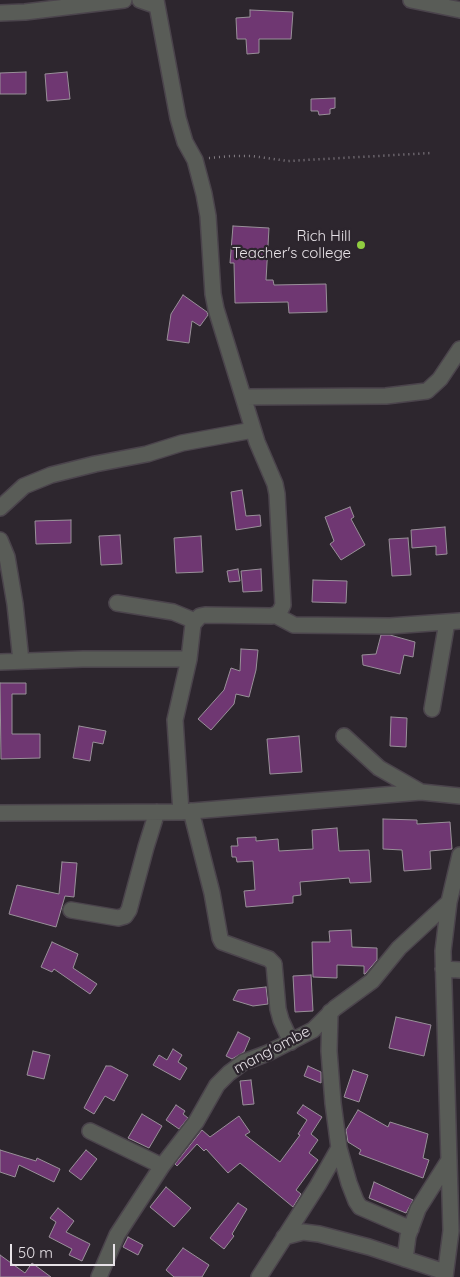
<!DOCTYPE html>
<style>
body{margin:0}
#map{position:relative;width:460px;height:1277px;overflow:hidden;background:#2d262e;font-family:Quicksand,sans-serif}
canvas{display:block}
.scale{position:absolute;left:10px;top:1244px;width:105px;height:22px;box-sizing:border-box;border:2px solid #e7e2e7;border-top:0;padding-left:6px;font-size:15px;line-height:18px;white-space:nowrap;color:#e7e2e7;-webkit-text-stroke:4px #2d262e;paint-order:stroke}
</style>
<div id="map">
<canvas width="460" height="1277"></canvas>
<div class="scale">50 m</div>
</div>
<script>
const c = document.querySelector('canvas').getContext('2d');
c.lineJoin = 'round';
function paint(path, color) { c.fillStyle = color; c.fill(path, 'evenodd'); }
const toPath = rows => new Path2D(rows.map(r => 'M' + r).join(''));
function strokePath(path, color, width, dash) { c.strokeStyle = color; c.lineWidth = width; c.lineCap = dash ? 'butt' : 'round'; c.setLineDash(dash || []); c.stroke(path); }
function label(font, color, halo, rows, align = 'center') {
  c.font = font + ' Quicksand,sans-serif'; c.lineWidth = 4.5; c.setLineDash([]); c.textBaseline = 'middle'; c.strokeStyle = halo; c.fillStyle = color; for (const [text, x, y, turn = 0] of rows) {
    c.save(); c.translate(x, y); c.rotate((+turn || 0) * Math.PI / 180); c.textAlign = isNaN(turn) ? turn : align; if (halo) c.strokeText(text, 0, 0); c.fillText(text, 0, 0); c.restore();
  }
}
const building = toPath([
 [250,10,293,12,291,39,259,39,259,53,247,54,246,39,237,39,236,18,250,17,250,10],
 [26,72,26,94,0,94,0,73,26,72],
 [67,72,70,99,47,101,45,74,67,72],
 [335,98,335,108,330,109,330,114,319,115,318,111,311,111,311,99,335,98],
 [233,226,269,228,266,280,273,280,274,285,326,284,327,312,289,313,288,302,235,303,234,263,230,263,233,226],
 [183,295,207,312,208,315,200,326,192,321,189,343,167,340,171,314,183,295],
 [242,490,246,516,260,515,261,526,236,530,231,492,242,490],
 [350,507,354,517,351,519,365,545,341,560,330,544,334,541,325,517,350,507],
 [71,520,71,543,36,544,35,521,71,520],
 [445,527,447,554,436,555,436,546,412,548,411,530,445,527],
 [120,535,122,564,101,565,99,536,120,535],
 [201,536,203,572,176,573,174,538,201,536],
 [408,538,411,575,392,576,389,539,408,538],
 [238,569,240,581,229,582,227,571,238,569],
 [261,569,262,591,243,592,241,571,261,569],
 [313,580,347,581,346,603,312,602,313,580],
 [381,635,390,635,415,642,413,657,404,655,400,674,363,665,362,655,376,654,381,635],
 [241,649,258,650,256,670,249,697,236,694,234,704,211,730,198,719,224,690,231,668,240,671,241,649],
 [0,683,26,683,26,694,12,694,12,734,40,734,40,758,1,759,0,683],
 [391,717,407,718,406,747,390,746,391,717],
 [79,726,106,731,103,744,93,742,90,761,73,758,79,726],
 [299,736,302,772,270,774,267,739,299,736],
 [383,819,417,820,417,824,450,822,452,849,430,851,431,869,404,871,402,850,383,849,383,819],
 [337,828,339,851,369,850,371,882,350,883,349,878,300,882,301,895,293,896,293,903,246,907,244,891,255,890,253,861,237,862,236,857,232,857,231,846,238,846,237,838,256,837,256,841,278,839,279,851,313,849,312,830,337,828],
 [62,862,77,863,74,897,65,896,56,927,9,914,17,885,59,894,62,862],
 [351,930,352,947,377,948,377,960,365,974,364,974,364,966,337,965,337,978,313,977,312,942,330,942,329,931,351,930],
 [52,942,78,954,73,968,97,984,90,994,54,969,52,972,41,967,52,942],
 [311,975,313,1011,295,1012,293,976,311,975],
 [266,987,268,1004,253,1006,233,1000,238,990,266,987],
 [396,1017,431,1025,424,1056,389,1048,396,1017],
 [238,1032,250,1038,244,1052,232,1059,226,1056,238,1032],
 [173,1049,182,1055,178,1062,187,1068,180,1080,153,1065,159,1055,167,1060,173,1049],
 [33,1051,50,1055,44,1079,27,1075,33,1051],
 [106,1066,111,1066,128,1075,114,1101,105,1096,94,1114,84,1108,106,1066],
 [308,1066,321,1072,321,1083,304,1076,308,1066],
 [353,1070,368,1075,359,1102,344,1097,353,1070],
 [251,1080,254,1104,243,1105,240,1081,251,1080],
 [176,1105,185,1111,183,1114,188,1118,179,1129,166,1120,176,1105],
 [303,1105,322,1117,311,1134,318,1140,309,1153,318,1160,296,1190,301,1194,293,1207,240,1163,228,1173,206,1149,204,1151,197,1144,177,1166,175,1164,202,1130,210,1137,239,1116,250,1132,245,1135,280,1162,300,1135,298,1134,307,1120,297,1113,303,1105],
 [358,1110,388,1127,390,1122,428,1134,423,1158,429,1160,423,1178,359,1154,361,1150,348,1142,346,1130,358,1110],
 [142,1114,162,1126,149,1148,128,1138,142,1114],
 [0,1150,36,1161,37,1158,60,1169,54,1182,19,1165,15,1177,0,1172,0,1150],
 [86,1150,97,1159,81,1180,69,1171,86,1150],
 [374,1182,413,1200,406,1213,369,1198,374,1182],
 [166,1187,191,1208,174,1227,150,1207,166,1187],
 [238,1203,247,1209,232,1234,234,1236,224,1249,210,1238,238,1203],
 [58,1208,74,1221,66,1232,90,1244,82,1261,69,1255,72,1249,49,1237,56,1222,50,1218,58,1208],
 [128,1237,143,1245,138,1255,123,1247,128,1237],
 [183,1248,209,1265,202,1277,174,1277,166,1270,183,1248],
 [0,1255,25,1273,32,1263,51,1277,0,1277,0,1255]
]);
const path = toPath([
 [209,158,231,156,252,156,288,161,431,153]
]);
const minor = toPath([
 [140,0,157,6],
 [156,0,178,118,185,142,195,160,204,194,208,216,213,294,216,309,257,442,275,484,277,494,283,605,279,613,272,616,205,615,200,616,193,624,189,659,175,720,181,812],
 [411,0,460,10],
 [0,13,25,12,124,0],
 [244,397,386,396,427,391,440,379,460,349],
 [0,508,24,486,51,475,95,464,147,454,182,443,253,430],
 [0,540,7,557,15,604,21,661],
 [117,603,173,612,195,621],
 [275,615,294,625,390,626,460,621],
 [0,662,83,659,189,659],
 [432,709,447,622],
 [344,736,379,768,421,792],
 [191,811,212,893,220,938,222,942,269,959,274,964,278,1009,281,1020,291,1042],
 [0,813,181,812,421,792,460,796],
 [71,910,118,918,125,916,129,910,146,847,157,812],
 [443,969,460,970],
 [330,1012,329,1051,333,1103,339,1148,349,1183,356,1201,360,1207,411,1229],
 [90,1131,162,1166],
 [284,1237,303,1232,319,1234,369,1247,445,1272],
 [405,1259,408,1236,418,1209,449,1160],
 [99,1277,117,1235,162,1166,196,1122,217,1085,229,1073,244,1062,268,1053,313,1030,335,1008,372,981,399,948,449,902],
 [259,1277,318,1185,339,1148],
 [445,1277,451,1231,443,951,449,902,460,855]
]);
const markers = [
 [361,245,5,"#90cd40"]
];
const poiNames = [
 ["Rich Hill",351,236],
 ["Teacher's college",351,253]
];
const streetNames = [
 ["mang'ombe",272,1050,-28]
];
paint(building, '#6f3772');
strokePath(building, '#999099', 1);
strokePath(minor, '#4b444c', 18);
strokePath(path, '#857f86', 2.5, [1, 4]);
strokePath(minor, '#595c57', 15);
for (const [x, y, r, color] of markers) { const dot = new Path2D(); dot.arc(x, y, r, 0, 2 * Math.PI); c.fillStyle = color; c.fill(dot); strokePath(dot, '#2d262e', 2); }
label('15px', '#e7e2e7', '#2d262e', poiNames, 'right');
label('15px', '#e7e2e7', '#2d262e', streetNames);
</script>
